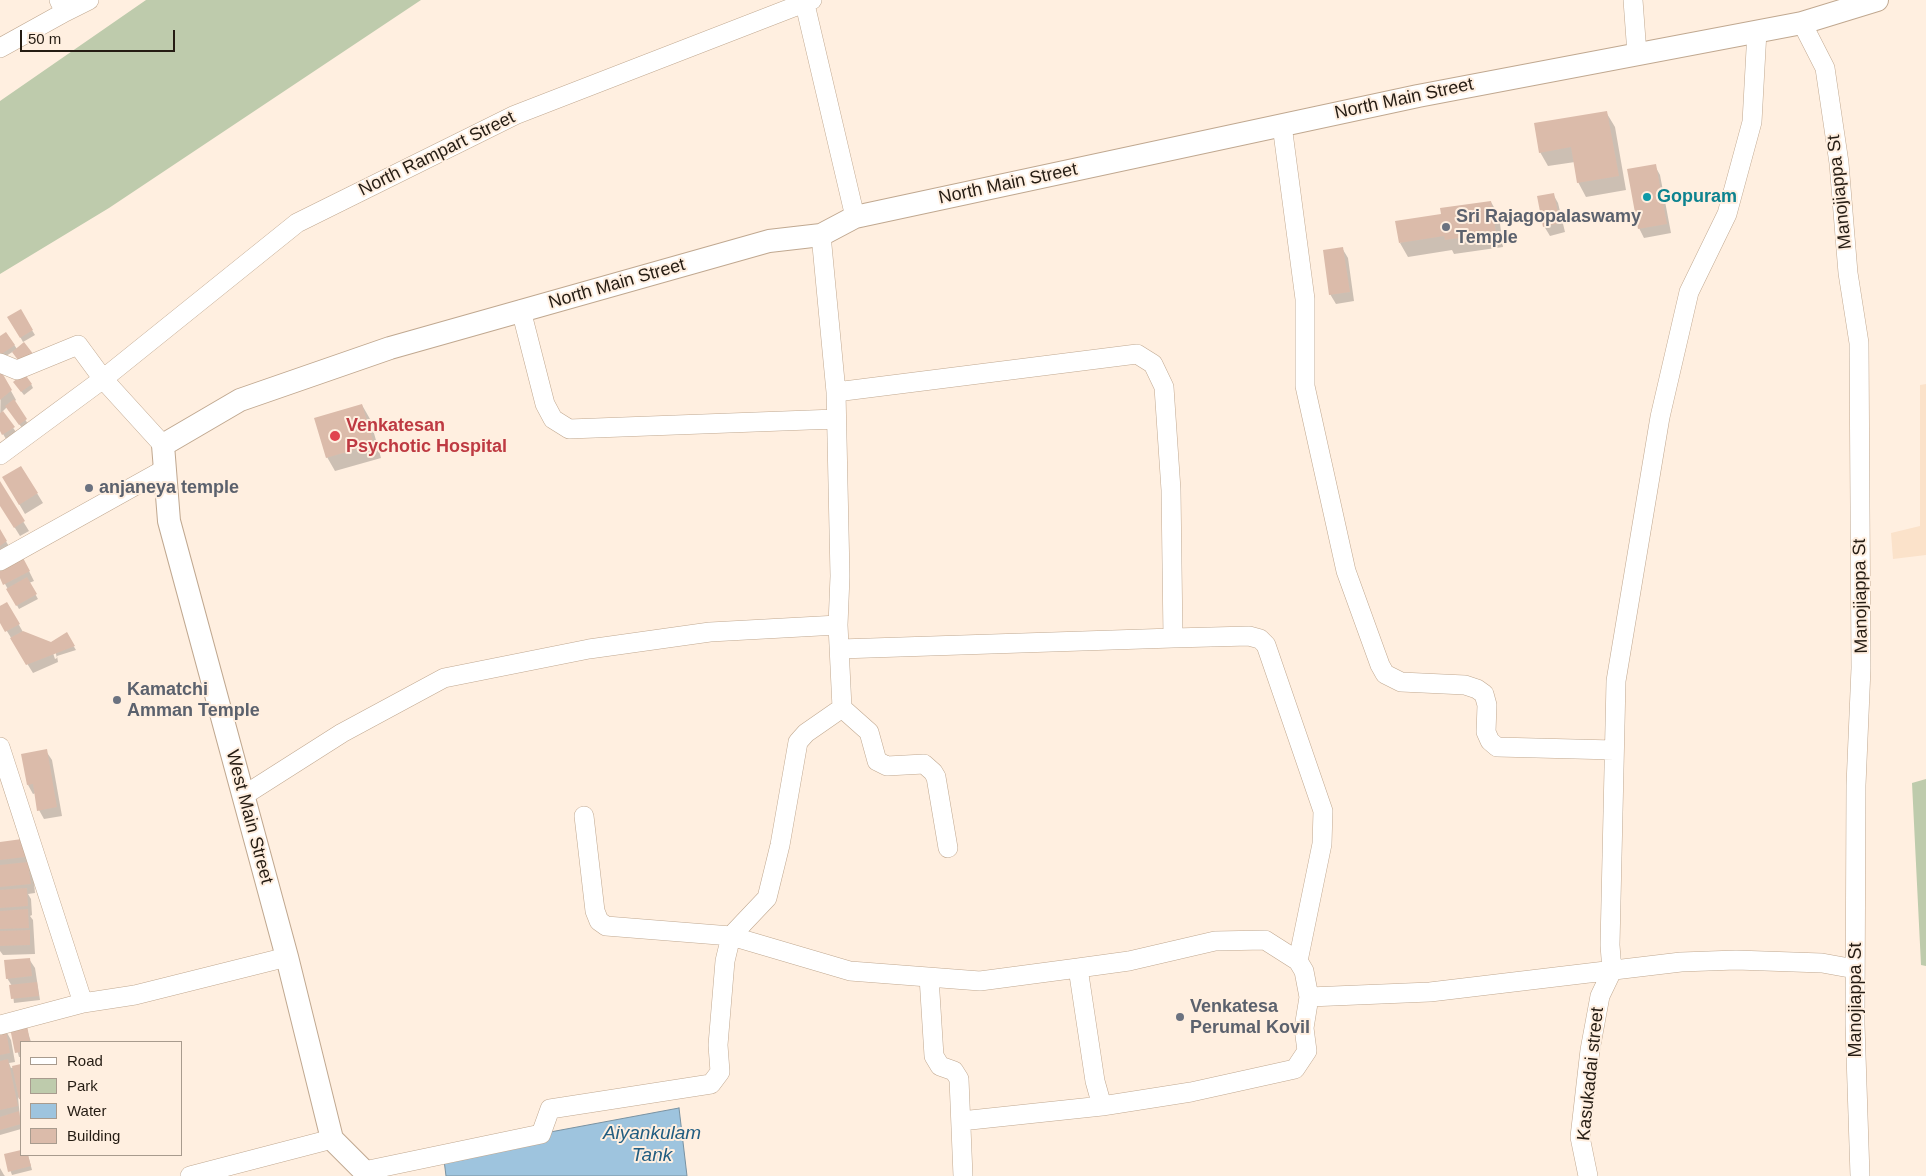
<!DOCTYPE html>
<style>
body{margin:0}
#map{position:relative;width:1926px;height:1176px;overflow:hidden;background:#ffefe0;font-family:Arial,sans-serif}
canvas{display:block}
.legend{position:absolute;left:20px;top:1041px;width:162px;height:115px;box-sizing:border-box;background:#ffefe0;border:1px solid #a89b8e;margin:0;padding:6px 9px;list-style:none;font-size:15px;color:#251c13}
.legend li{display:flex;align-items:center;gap:10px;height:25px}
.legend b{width:25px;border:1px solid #a89b8e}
.scale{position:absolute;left:20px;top:30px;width:155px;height:22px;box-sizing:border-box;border:2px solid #251c13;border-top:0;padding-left:6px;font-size:15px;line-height:18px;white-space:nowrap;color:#251c13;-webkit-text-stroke:4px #ffefe0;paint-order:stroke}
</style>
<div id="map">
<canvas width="1926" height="1176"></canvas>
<ul class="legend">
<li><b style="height:6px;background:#fff"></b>Road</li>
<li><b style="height:14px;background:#becbac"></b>Park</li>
<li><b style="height:14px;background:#9ec4de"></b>Water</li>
<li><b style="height:14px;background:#dbbbaa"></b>Building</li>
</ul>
<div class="scale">50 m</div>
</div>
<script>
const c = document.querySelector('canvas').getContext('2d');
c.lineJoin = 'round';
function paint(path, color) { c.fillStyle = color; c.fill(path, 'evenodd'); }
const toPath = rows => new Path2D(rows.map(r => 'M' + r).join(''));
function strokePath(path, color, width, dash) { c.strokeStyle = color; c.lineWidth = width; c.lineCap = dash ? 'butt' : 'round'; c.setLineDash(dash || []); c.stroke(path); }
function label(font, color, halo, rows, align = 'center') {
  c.font = font + ' Arial,sans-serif'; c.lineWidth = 4; c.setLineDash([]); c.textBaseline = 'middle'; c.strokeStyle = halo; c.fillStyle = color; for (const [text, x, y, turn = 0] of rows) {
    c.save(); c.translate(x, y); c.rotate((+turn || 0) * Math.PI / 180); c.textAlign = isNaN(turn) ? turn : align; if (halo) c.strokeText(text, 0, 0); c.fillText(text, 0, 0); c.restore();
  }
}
const built = toPath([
 [1926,384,1926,555,1893,559,1891,533,1920,526,1920,385]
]);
const green = toPath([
 [146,0,421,0,109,208,0,274,0,101],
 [1926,779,1926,966,1921,965,1912,783]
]);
const water = toPath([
 [679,1108,687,1176,446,1176,443,1152,679,1108]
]);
const shadow = toPath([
 [1606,112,1615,127,1626,190,1586,197,1578,182,1575,162,1548,166,1540,152],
 [1655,166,1660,175,1671,233,1644,238,1639,228],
 [1553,194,1558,203,1565,232,1550,236,1544,226],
 [1491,202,1499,216,1503,247,1454,254,1452,250,1408,257,1400,243,1443,216],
 [1342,248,1348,258,1354,301,1336,304,1330,294],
 [20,311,35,335,23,342,9,317],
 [6,333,17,349,3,358,0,353,0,337],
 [1,373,16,400,14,402,28,424,22,428,7,407,2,412,16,432,6,439,0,429],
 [31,384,33,388,24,395,17,386],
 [362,405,370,419,381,458,335,471,327,457],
 [21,467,43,503,25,514,4,478],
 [0,484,29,531,20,536,0,504],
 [0,532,12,551,0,558],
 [27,567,34,581,29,583,38,599,19,609,0,575],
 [7,604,23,632,50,643,66,634,76,650,57,656,58,662,33,673,0,620,0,606],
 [52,650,55,650,57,658,55,659],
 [46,751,52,760,62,816,44,819,39,810,36,793,33,794,28,785],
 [22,840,33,872,35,893,28,894,31,899,32,915,30,916,33,920,35,954,3,955,0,951,0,843],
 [29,959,35,968,40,1000,14,1003,12,986,7,978],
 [26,1026,31,1042,21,1042,21,1057,19,1057,12,1029],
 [6,1031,11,1040,15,1062,9,1063,11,1068,21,1065,21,1101,18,1097,21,1129,0,1135,0,1032],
 [21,1151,21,1155,28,1155,32,1170,12,1175,5,1155],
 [0,1168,4,1175,5,1176,0,1176]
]);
const building = toPath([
 [1607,111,1619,176,1577,183,1571,147,1539,153,1534,123],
 [1656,164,1667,224,1638,229,1627,169],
 [1554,193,1560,223,1543,227,1537,196],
 [1491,201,1496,233,1445,240,1444,236,1399,243,1395,221,1441,214,1440,208],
 [1343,247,1350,292,1329,295,1323,250],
 [21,309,33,330,20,338,7,317],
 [6,332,15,345,0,355,0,336],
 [24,342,34,355,21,364,12,352],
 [1,371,12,390,0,400,0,372],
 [24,373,32,384,21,392,13,382],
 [14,399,27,419,19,425,5,406],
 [362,404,374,444,326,458,314,418],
 [3,411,15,427,2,435,0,431,0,413],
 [21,466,38,493,19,505,2,477],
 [0,481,25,521,14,528,0,506],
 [0,529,7,541,0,546],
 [22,556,30,571,3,585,0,578,0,568],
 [27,577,37,594,16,606,6,589],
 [7,602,20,624,5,632,0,623,0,606],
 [23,631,51,642,67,632,75,646,26,665,10,638],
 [47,749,57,807,37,811,33,784,27,785,21,754],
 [22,839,25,857,0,860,0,842],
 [28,862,31,884,0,887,0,865],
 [27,888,28,906,0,908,0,890],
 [28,909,29,928,0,929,0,911],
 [30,930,30,945,0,946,0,931],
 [30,958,32,976,6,979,4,960],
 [37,982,39,996,11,999,9,985],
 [27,1025,30,1042,21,1042,21,1052,15,1053,10,1028],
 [6,1030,10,1053,0,1055,0,1031],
 [8,1059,18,1106,0,1110,0,1061],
 [21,1064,21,1099,19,1099,12,1066],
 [19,1111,21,1124,0,1130,0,1117],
 [21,1150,21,1155,28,1155,31,1166,8,1172,4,1154]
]);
const minor = toPath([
 [59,0,65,12,89,0],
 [804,0,855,217],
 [1633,0,1637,54],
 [1802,23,1825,68,1839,163,1848,273,1859,343,1861,668,1856,785,1855,1024,1860,1176],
 [0,48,65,12],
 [1282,125,1305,299,1305,386,1346,571,1380,665,1385,674,1401,682,1465,685,1477,689,1484,694,1487,705,1486,732,1490,741,1497,747,1614,750],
 [521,310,545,404,553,419,569,429,836,419],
 [0,363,17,370,78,345,103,379,0,455],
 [836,392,1137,354,1153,364,1164,387,1171,490,1173,638,840,649],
 [163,445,103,379,297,223,515,115,812,0],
 [0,561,165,469],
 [1173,638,1249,636,1260,639,1266,645,1323,811,1322,844,1298,961],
 [842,708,869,732,877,761,887,766,924,764,933,772,936,777,948,848],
 [0,747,83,1003],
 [243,796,342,733,444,678,589,649,710,632,838,625],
 [584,816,595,911,599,921,606,926,731,936,850,971,980,981,1078,968,1095,1081,1102,1106,1191,1092,1295,1069,1307,1051,1304,1028,1309,997,1430,992,1681,962,1736,960,1822,963,1855,969],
 [1078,968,1129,961,1215,941,1265,940,1298,961,1304,971,1309,997],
 [929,977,934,1056,940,1066,954,1071,959,1079,963,1176],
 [0,1025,83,1003,135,995,287,957],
 [961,1121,1102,1106],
 [364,1171,541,1134,550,1109,711,1084,720,1072,718,1045,725,961,731,936,767,898,780,845,798,742,806,733,842,708,838,625,840,576,836,392,821,235],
 [190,1176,332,1139],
 [1588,1176,1580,1137,1590,1050,1600,996,1612,971,1610,945,1616,681,1660,417,1689,292,1727,214,1752,122,1757,31]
]);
const tertiary = toPath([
 [365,1176,364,1171,332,1139,287,957,169,521,163,445,240,400,390,348,769,241,821,235,855,217,1418,96,1802,23,1877,0]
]);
const markers = [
 [1647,197,5,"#0f9aa8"],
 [1446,227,5,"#6b7280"],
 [335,436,6,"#e0444e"],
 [89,488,5,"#6b7280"],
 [117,700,5,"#6b7280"],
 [1180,1017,5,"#6b7280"]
];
const streetNames = [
 ["North Main Street",1404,99,-12],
 ["North Rampart Street",437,154,-26],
 ["North Main Street",1008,184,-12],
 ["Manojiappa St",1840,192,-96],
 ["North Main Street",617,284,-16],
 ["Manojiappa St",1861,596,-91],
 ["West Main Street",249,817,75],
 ["Manojiappa St",1856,1000,-90],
 ["Kasukadai street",1591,1074,-84]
];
const cultureNames = [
 ["Gopuram",1657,197]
];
const worshipNames = [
 ["Sri Rajagopalaswamy",1456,217],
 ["Temple",1456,238],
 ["anjaneya temple",99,488],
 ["Kamatchi",127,690],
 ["Amman Temple",127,711],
 ["Venkatesa",1190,1007],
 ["Perumal Kovil",1190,1028]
];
const healthNames = [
 ["Venkatesan",346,426],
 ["Psychotic Hospital",346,447]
];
const waterNames = [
 ["Aiyankulam",652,1134],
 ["Tank",652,1156]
];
paint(built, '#fbe2ca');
paint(green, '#becbac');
paint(water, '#9ec4de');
strokePath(water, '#7a92a1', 1);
paint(shadow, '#0003');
paint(building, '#dbbbaa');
strokePath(minor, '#c0a890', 20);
strokePath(tertiary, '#c0a890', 24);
strokePath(minor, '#fff', 19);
strokePath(tertiary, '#fff', 22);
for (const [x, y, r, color] of markers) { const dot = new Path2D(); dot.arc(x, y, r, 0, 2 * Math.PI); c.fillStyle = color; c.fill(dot); strokePath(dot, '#ffefe0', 2); }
label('18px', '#251c13', '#ffefe0', streetNames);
label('bold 18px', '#0d838f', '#ffefe0', cultureNames, 'left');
label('bold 18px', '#5b616d', '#ffefe0', worshipNames, 'left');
label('bold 18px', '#be3a42', '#ffefe0', healthNames, 'left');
label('italic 19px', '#215d81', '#ffefe0', waterNames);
</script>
